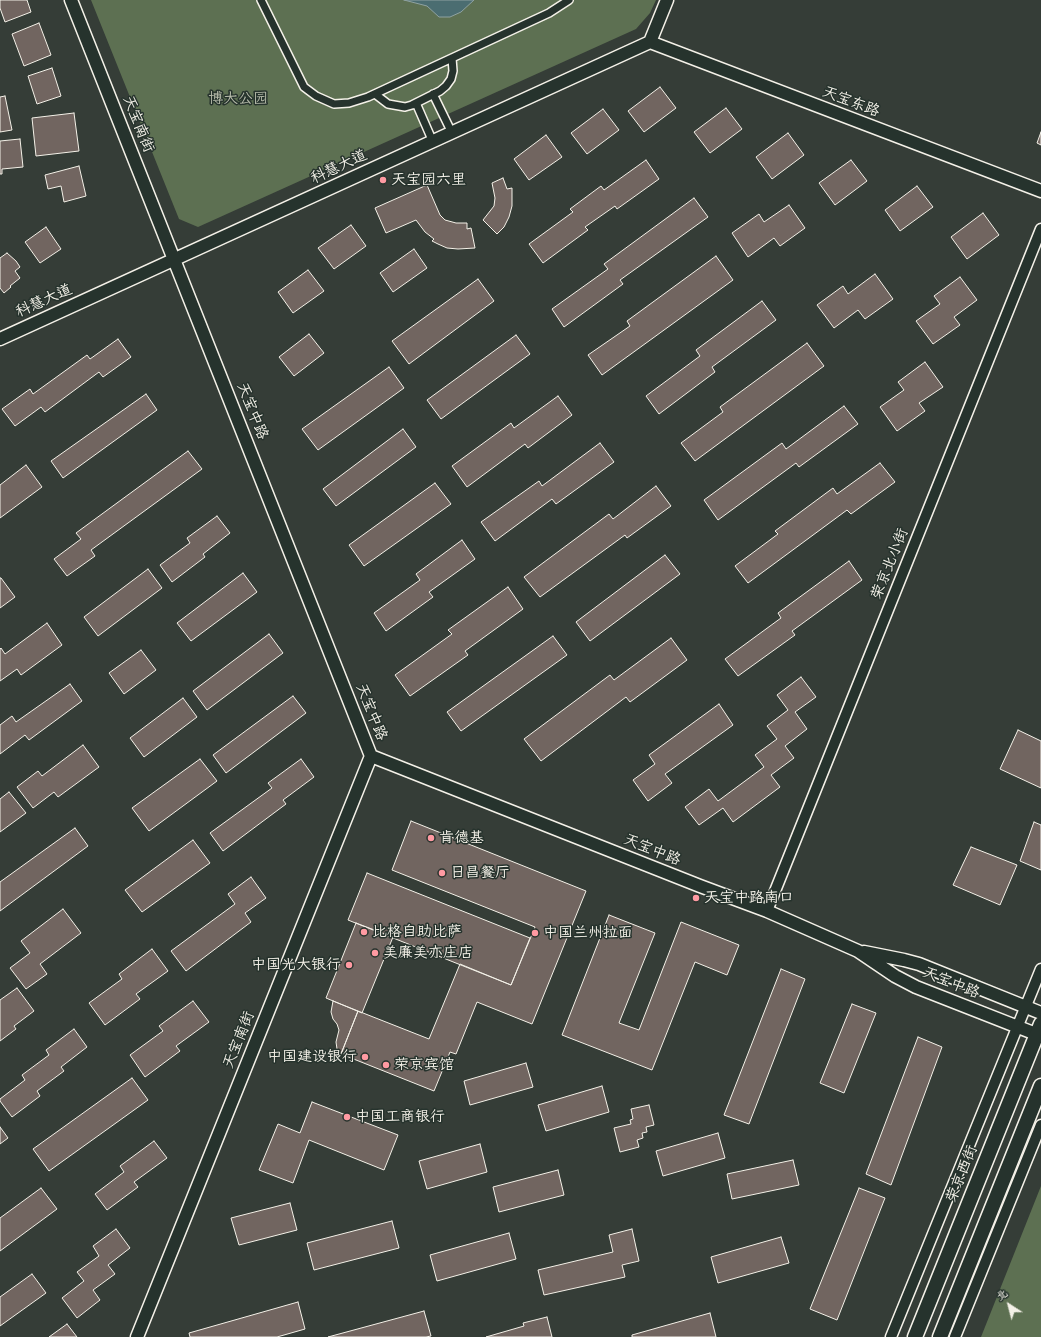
<!DOCTYPE html>
<meta charset="utf-8">
<style>
body{margin:0}
#map{position:relative;width:1041px;height:1337px;overflow:hidden;background:#353d37;font-family:"Shantell Sans","LXGW WenKai TC",sans-serif}
canvas{display:block}
.north{position:absolute;left:989px;top:1285px;width:40px;height:40px;-webkit-text-stroke:3px #26332d;paint-order:stroke;rotate:324deg;font-size:11px;font-weight:700;line-height:16px;text-align:center;color:#f4f1e8}
.north::after{content:'';display:block;margin:auto;width:14px;height:18px;background:#f4f1e8;clip-path:polygon(50% 0,100% 100%,50% 72%,0 100%)}
</style>
<div id="map">
<canvas width="1041" height="1337"></canvas>
<div class="north">北</div>
</div>
<script>
const c = document.querySelector('canvas').getContext('2d');
c.lineJoin = 'round';
function paint(path, color) { c.fillStyle = color; c.fill(path, 'evenodd'); }
const toPath = rows => new Path2D(rows.map(r => 'M' + r).join(''));
function strokePath(path, color, width, dash) { c.strokeStyle = color; c.lineWidth = width; c.lineCap = dash ? 'butt' : 'round'; c.setLineDash(dash || []); c.stroke(path); }
function label(font, color, halo, rows, align = 'center') {
  c.font = font + ' "Shantell Sans","LXGW WenKai TC",sans-serif'; c.lineWidth = 3; c.setLineDash([]); c.textBaseline = 'middle'; c.strokeStyle = halo; c.fillStyle = color; for (const [text, x, y, turn = 0] of rows) {
    c.save(); c.translate(x, y); c.rotate((+turn || 0) * Math.PI / 180); c.textAlign = isNaN(turn) ? turn : align; if (halo) c.strokeText(text, 0, 0); c.fillText(text, 0, 0); c.restore();
  }
}
const green = toPath([
 [91,0,656,0,650,13,636,29,198,227,179,219],
 [1041,1186,1041,1337,981,1337]
]);
const water = toPath([
 [404,0,474,0,461,12,450,17,439,17,427,6,404,0]
]);
const building = toPath([
 [0,0,27,0,31,12,5,22,0,8,0,0],
 [39,23,51,55,24,66,12,34,39,23],
 [52,68,61,96,37,104,28,76,52,68],
 [660,87,676,108,644,132,628,111,660,87],
 [5,96,12,130,0,132,0,97,5,96],
 [726,108,742,129,710,153,694,132,726,108],
 [603,109,619,130,587,154,571,133,603,109],
 [74,113,79,151,36,156,32,118,74,113],
 [1041,132,1041,145,1037,143,1041,132],
 [788,133,804,155,772,179,756,157,788,133],
 [546,135,562,157,529,180,514,159,546,135],
 [20,139,23,167,2,169,2,174,0,174,0,141,20,139],
 [646,160,659,179,617,209,615,206,585,227,588,230,543,263,529,244,573,212,570,209,601,186,604,190,646,160],
 [851,160,867,181,835,205,819,183,851,160],
 [79,166,86,196,64,202,61,186,48,189,45,175,79,166],
 [503,178,507,189,512,188,512,206,509,217,504,227,497,234,483,220,494,206,495,198,492,183,503,178],
 [427,185,440,215,445,220,456,223,467,223,467,229,471,228,475,248,458,249,447,248,438,244,432,241,434,239,425,232,416,220,386,233,375,208,427,185],
 [917,186,933,207,900,231,885,210,917,186],
 [694,198,708,217,620,280,623,284,564,327,552,309,608,269,604,264,694,198],
 [789,205,805,228,780,246,774,238,748,257,732,233,759,214,764,222,789,205],
 [983,213,999,235,967,259,951,237,983,213],
 [351,225,366,246,334,269,318,248,351,225],
 [46,227,61,249,40,263,25,242,46,227],
 [414,249,427,268,393,292,380,273,414,249],
 [7,253,16,261,20,267,15,271,20,278,10,286,11,287,4,293,0,288,0,258,7,253],
 [716,256,733,280,602,375,588,355,630,326,627,321,716,256],
 [308,270,324,291,293,313,278,292,308,270],
 [875,274,893,299,865,319,858,310,834,328,817,305,843,286,848,294,875,274],
 [960,277,977,300,954,317,960,325,933,344,916,321,940,304,934,296,960,277],
 [478,279,494,301,409,364,392,341,478,279],
 [762,301,776,320,712,367,715,372,659,414,646,396,700,356,696,350,762,301],
 [309,334,324,353,294,376,279,357,309,334],
 [516,335,530,354,441,419,427,400,516,335],
 [118,339,131,357,103,377,99,372,45,412,41,407,15,426,2,409,30,389,33,394,87,355,90,359,118,339],
 [807,343,824,366,695,461,681,443,723,412,720,407,807,343],
 [925,362,943,387,919,403,925,411,897,431,880,407,904,390,898,382,925,362],
 [389,367,404,388,318,450,302,429,389,367],
 [146,394,157,410,63,478,51,461,146,394],
 [558,396,572,415,528,448,525,444,467,487,452,466,511,423,514,428,558,396],
 [844,406,858,424,799,467,796,463,718,520,704,500,782,443,786,449,844,406],
 [403,429,416,447,336,506,323,489,403,429],
 [600,443,614,462,556,504,552,499,495,541,481,522,539,481,542,486,600,443],
 [188,451,202,469,91,550,95,556,67,576,54,559,81,539,76,533,188,451],
 [880,463,895,482,851,514,847,510,748,583,735,566,778,534,775,531,833,488,837,494,880,463],
 [26,465,42,487,0,518,0,485,26,465],
 [435,483,451,504,364,566,349,545,435,483],
 [656,486,671,506,627,538,625,535,540,597,524,577,609,514,613,519,656,486],
 [217,516,230,533,203,554,205,557,172,582,160,565,190,543,187,538,217,516],
 [462,540,475,559,429,592,433,597,386,631,374,613,420,580,416,574,462,540],
 [665,555,680,574,590,641,576,622,665,555],
 [849,561,862,580,792,631,795,635,738,676,725,659,781,618,778,613,849,561],
 [148,569,162,588,98,636,84,617,148,569],
 [243,573,257,592,191,641,177,623,243,573],
 [0,578,1,578,15,597,0,608,0,578],
 [508,587,523,609,465,651,468,655,410,696,395,675,452,634,448,630,508,587],
 [47,623,62,645,21,675,17,669,0,681,0,649,1,648,5,654,47,623],
 [269,634,283,653,207,710,193,691,269,634],
 [553,636,567,655,461,731,447,712,553,636],
 [671,638,687,660,630,702,626,697,541,761,524,739,610,675,614,680,671,638],
 [141,650,156,670,124,694,109,673,141,650],
 [801,677,816,697,795,712,807,729,785,746,794,758,771,775,780,787,733,822,723,808,699,825,685,807,709,789,718,801,764,767,755,755,777,739,767,726,788,710,777,695,801,677],
 [70,684,82,701,29,740,25,735,0,754,0,725,12,716,16,722,70,684],
 [293,696,306,713,226,773,213,755,293,696],
 [183,698,197,717,144,757,130,738,183,698],
 [719,704,733,725,665,774,672,783,648,801,633,780,655,764,649,755,719,704],
 [1018,730,1041,741,1041,788,1000,769,1018,730],
 [83,745,99,767,58,797,54,792,33,808,17,787,38,771,42,776,83,745],
 [200,759,217,781,149,831,132,808,200,759],
 [301,759,314,777,283,800,286,804,223,851,210,833,272,788,268,783,301,759],
 [9,792,26,813,0,832,0,799,9,792],
 [411,821,586,891,532,1024,477,1002,456,1054,450,1052,434,1091,341,1054,358,1011,429,1039,460,964,511,985,535,927,392,870,411,821],
 [1034,822,1041,825,1041,870,1020,861,1034,822],
 [75,828,88,846,0,911,0,882,75,828],
 [193,840,210,863,142,912,125,890,193,840],
 [971,847,1017,865,1000,905,953,885,971,847],
 [367,873,530,938,511,985,348,920,367,873],
 [251,877,266,898,245,913,251,922,186,971,171,951,235,904,228,894,251,877],
 [63,909,81,933,40,964,47,974,26,989,10,968,30,953,21,941,63,909],
 [609,915,655,933,619,1023,639,1030,681,922,739,945,727,975,695,962,652,1070,562,1035,609,915],
 [356,923,393,937,362,1013,326,998,356,923],
 [152,949,168,971,136,994,140,999,105,1025,89,1003,122,979,119,974,152,949],
 [781,969,805,979,749,1124,724,1115,781,969],
 [17,988,34,1011,14,1026,16,1029,0,1041,0,1000,17,988],
 [193,1001,209,1022,176,1046,180,1051,145,1077,130,1055,163,1031,159,1026,193,1001],
 [333,1001,358,1011,341,1054,337,1049,336,1042,339,1030,337,1024,333,1019,331,1012,333,1001],
 [852,1004,876,1013,844,1093,820,1083,852,1004],
 [74,1029,87,1047,61,1067,64,1071,37,1091,40,1096,12,1117,0,1101,0,1099,25,1080,22,1075,49,1055,46,1050,74,1029],
 [918,1037,942,1047,891,1185,866,1174,918,1037],
 [526,1063,533,1087,470,1105,464,1081,526,1063],
 [132,1078,148,1100,49,1171,33,1149,132,1078],
 [602,1086,609,1112,546,1131,538,1105,602,1086],
 [312,1102,398,1135,384,1170,309,1140,293,1183,259,1170,278,1124,300,1133,312,1102],
 [649,1105,654,1125,646,1127,647,1132,642,1133,643,1138,637,1140,639,1147,620,1152,614,1128,631,1124,630,1120,633,1119,631,1109,649,1105],
 [0,1127,8,1138,0,1144,0,1127],
 [718,1133,725,1158,663,1176,656,1151,718,1133],
 [154,1141,167,1158,134,1182,138,1187,107,1210,95,1194,124,1172,120,1166,154,1141],
 [480,1144,487,1172,427,1189,419,1161,480,1144],
 [793,1160,799,1185,732,1199,727,1174,793,1160],
 [558,1170,564,1195,499,1212,493,1187,558,1170],
 [41,1188,57,1209,0,1251,0,1218,41,1188],
 [859,1188,885,1198,837,1320,810,1309,859,1188],
 [290,1203,297,1230,239,1245,231,1218,290,1203],
 [392,1221,399,1248,314,1270,307,1243,392,1221],
 [116,1229,130,1248,108,1265,115,1274,93,1290,100,1300,77,1318,62,1298,84,1281,77,1272,99,1256,93,1246,116,1229],
 [632,1229,639,1261,622,1265,625,1277,544,1295,538,1270,613,1252,609,1235,632,1229],
 [509,1233,516,1259,437,1281,430,1255,509,1233],
 [781,1237,789,1263,718,1283,711,1257,781,1237],
 [32,1274,46,1293,0,1326,0,1297,32,1274],
 [298,1302,305,1329,277,1337,190,1337,189,1333,298,1302],
 [424,1311,431,1336,426,1337,328,1337,424,1311],
 [710,1313,716,1337,632,1337,632,1335,710,1313],
 [547,1317,552,1337,486,1337,524,1326,523,1323,547,1317],
 [67,1324,77,1337,49,1337,67,1324]
]);
const pedestrian = toPath([
 [261,0,304,87,316,96,334,104,349,103,368,97,549,13,569,0],
 [375,94,388,104,405,107,412,105,440,91,446,86,451,79,453,71,452,58],
 [433,94,452,133],
 [416,103,433,142]
]);
const minor = toPath([
 [767,911,1041,229],
 [891,1337,1041,969],
 [955,1337,1041,1125]
]);
const tertiary = toPath([
 [71,0,371,756,700,886,767,911,858,951,895,976,916,987,1041,1036],
 [650,42,1041,191],
 [0,339,650,42,667,0],
 [864,952,904,960,919,964,1041,1013],
 [137,1337,371,756]
]);
const secondary = toPath([
 [915,1337,1041,1024],
 [940,1337,1041,1086]
]);
const markers = [
 [383,180,4,"#ff9aa2"],
 [431,838,4,"#ff9aa2"],
 [442,873,4,"#ff9aa2"],
 [696,898,4,"#ff9aa2"],
 [364,932,4,"#ff9aa2"],
 [535,933,4,"#ff9aa2"],
 [375,953,4,"#ff9aa2"],
 [349,965,4,"#ff9aa2"],
 [365,1057,4,"#ff9aa2"],
 [386,1065,4,"#ff9aa2"],
 [347,1117,4,"#ff9aa2"]
];
const parkNames = [
 ["博大公园",238,99]
];
const streetNames = [
 ["天宝东路",851,102,21],
 ["天宝南街",138,124,68],
 ["科慧大道",339,167,-25],
 ["科慧大道",44,301,-24],
 ["天宝中路",252,411,68],
 ["荣京北小街",890,564,-68],
 ["天宝中路",371,712,68],
 ["天宝中路",652,850,22],
 ["天宝中路",951,983,22],
 ["天宝南街",239,1040,-68],
 ["荣京西街",962,1174,-68]
];
const poiNames = [
 ["天宝园六里",391,180],
 ["肯德基",439,838],
 ["日昌餐厅",450,873],
 ["天宝中路南口",704,898],
 ["比格自助比萨",372,932],
 ["中国兰州拉面",543,933],
 ["美廉美亦庄店",383,953],
 ["中国光大银行",341,965,"right"],
 ["中国建设银行",357,1057,"right"],
 ["荣京宾馆",394,1065],
 ["中国工商银行",355,1117]
];
paint(green, '#5d7052');
paint(water, '#4b6d71');
strokePath(water, '#8fa2a1', 1);
paint(building, '#716560');
strokePath(building, '#f4f1e8', 1);
strokePath(pedestrian, '#f4f1e8', 10);
strokePath(minor, '#f4f1e8', 13);
strokePath(tertiary, '#f4f1e8', 15);
strokePath(secondary, '#f4f1e8', 17);
strokePath(pedestrian, '#26332d', 7);
strokePath(minor, '#26332d', 10);
strokePath(tertiary, '#26332d', 12);
strokePath(secondary, '#26332d', 14);
for (const [x, y, r, color] of markers) { const dot = new Path2D(); dot.arc(x, y, r, 0, 2 * Math.PI); c.fillStyle = color; c.fill(dot); strokePath(dot, '#26332d', 1.5); }
label('15px', '#b8bdac', '#26332d', parkNames);
label('15px', '#f4f1e8', '#26332d', streetNames);
label('15px', '#f4f1e8', '#26332d', poiNames, 'left');
</script>
